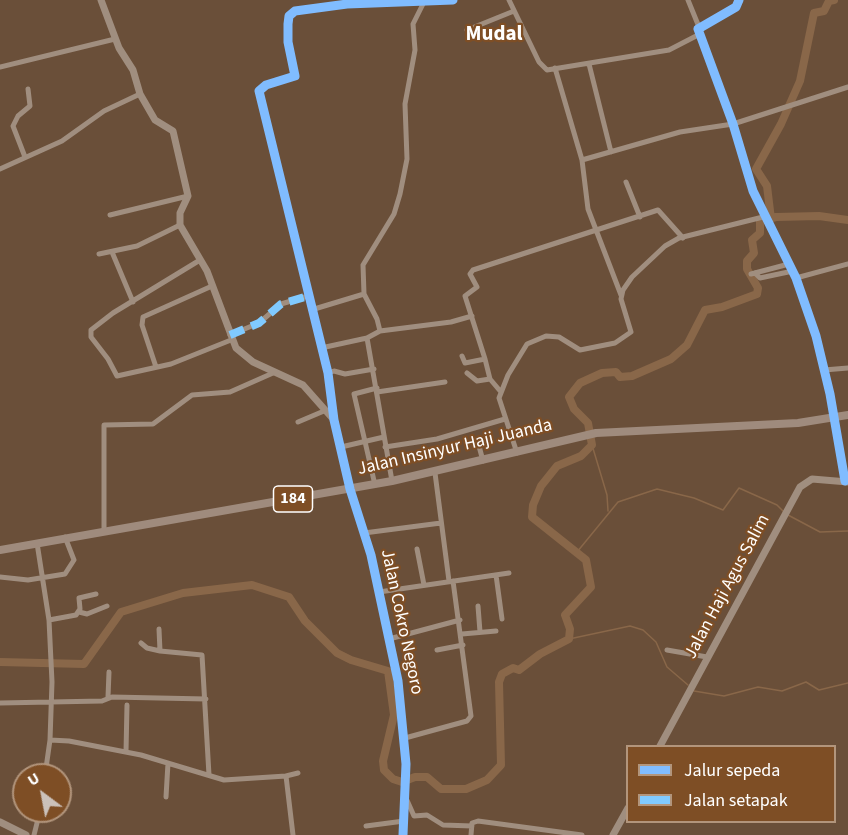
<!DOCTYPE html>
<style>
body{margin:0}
#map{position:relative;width:848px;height:835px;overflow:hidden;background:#6a4f39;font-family:"Source Sans 3",sans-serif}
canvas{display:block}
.legend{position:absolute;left:626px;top:745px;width:210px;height:78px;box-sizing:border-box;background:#7e4e25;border:2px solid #b2957c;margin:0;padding:8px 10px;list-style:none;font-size:18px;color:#fff}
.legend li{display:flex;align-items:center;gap:12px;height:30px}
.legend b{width:30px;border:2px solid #b2957c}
.north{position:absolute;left:12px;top:763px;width:60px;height:60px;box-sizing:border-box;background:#7e4e25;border:2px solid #b2957c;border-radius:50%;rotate:328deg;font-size:16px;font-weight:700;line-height:24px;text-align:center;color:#fff}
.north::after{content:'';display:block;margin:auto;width:21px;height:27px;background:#cbc1ba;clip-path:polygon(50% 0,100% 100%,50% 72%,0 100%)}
</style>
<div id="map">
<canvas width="848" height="835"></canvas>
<ul class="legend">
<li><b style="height:8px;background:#80bcff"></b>Jalur sepeda</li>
<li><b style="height:8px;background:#80caff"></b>Jalan setapak</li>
</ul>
<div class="north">U</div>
</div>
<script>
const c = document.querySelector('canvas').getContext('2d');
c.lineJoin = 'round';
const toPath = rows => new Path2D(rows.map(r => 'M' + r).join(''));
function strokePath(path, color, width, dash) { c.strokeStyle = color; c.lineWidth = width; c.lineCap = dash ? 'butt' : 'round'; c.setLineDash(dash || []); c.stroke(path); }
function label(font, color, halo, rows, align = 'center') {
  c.font = font + ' "Source Sans 3",sans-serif'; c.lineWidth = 4.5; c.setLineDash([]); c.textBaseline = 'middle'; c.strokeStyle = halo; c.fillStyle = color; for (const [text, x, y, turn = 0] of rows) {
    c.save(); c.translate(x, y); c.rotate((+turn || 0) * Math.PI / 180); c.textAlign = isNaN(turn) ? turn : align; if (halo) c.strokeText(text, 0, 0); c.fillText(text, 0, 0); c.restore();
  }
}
const stream = toPath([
 [592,445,607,495,608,511],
 [788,515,820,532,848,531],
 [577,552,618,502,657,489,694,498,723,510,739,488,777,505,784,512],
 [569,639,630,626,643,630,656,642,667,667,688,685],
 [694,691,724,696,758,687,782,691,806,682,819,690,848,683]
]);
const river = toPath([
 [771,219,767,186,756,169,781,124,800,81,814,13,824,11,829,1,834,0],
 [0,662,84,664,121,612,183,593,252,585,289,597,305,621,337,653,351,660,388,671,394,715,383,761,384,770,393,779,402,782,415,777,427,777,441,789,466,789,487,780,501,765,499,682,502,674,513,668,519,670,540,654,569,639,570,629,565,615,591,587,586,560,532,517,533,505,541,486,557,466,581,456,592,445,588,423,574,409,569,397,580,383,602,373,616,372,620,377,632,376,671,359,687,345,705,310,722,307,757,294,758,288,747,269,747,261,754,253,752,240,760,233,760,221,776,217,819,216,848,220]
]);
const minor = toPath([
 [509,0,539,62,547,70,669,50,700,34],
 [688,0,699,27],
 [739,0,736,7,698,29,733,124,753,191,796,278,816,336,830,394,845,481],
 [467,30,514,11],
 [589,64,611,152],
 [0,67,115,39],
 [555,68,582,160,588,209,621,295],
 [25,157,13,126,18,116,30,106,28,89],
 [582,160,680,132,733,124,848,87],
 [0,169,62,141,104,111,140,94],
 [626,182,640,217],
 [110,215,188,196],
 [112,252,133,302],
 [99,254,137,246,180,225],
 [200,260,113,313,91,330,91,337,108,359,117,376,171,364,231,340],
 [755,273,760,278,793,271],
 [751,274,789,264],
 [796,278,848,264],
 [364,294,363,265,394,214,400,194,407,159,405,104,415,50,413,24,424,2],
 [311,310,364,294,377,319,380,331],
 [230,335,259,323,281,304,308,296],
 [367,338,392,481],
 [321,348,367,338,380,331,451,322,472,316],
 [462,356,465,363,485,359,490,379,501,392],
 [485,359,465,296,477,287,470,274,473,270,658,210,683,238],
 [156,367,142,325,143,317,212,286],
 [824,370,848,368],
 [328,373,334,371,345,374,374,369],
 [467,373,477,381,490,379],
 [377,392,445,382],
 [334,420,328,373,259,91,266,85,295,76,288,42,288,24,289,16,295,11,347,4,453,0],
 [298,422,324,411],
 [479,446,483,461],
 [341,447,384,437],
 [385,447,437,439,505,419],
 [517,453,499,398,508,375,527,344,546,336,559,337,580,350,615,343,631,332,621,299,623,290,632,277,665,246,679,238,767,216],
 [435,473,449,581],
 [375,485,354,394,377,388],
 [104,530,104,425,153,424,192,395,230,392,273,373],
 [364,533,441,523],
 [37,543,49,620,52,682,50,740,45,775],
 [417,549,424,585],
 [496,575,502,619],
 [0,577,28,580,65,574,74,560,65,537],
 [379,592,509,573],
 [478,606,480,632],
 [79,612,87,614,107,606],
 [49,620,76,615,80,609,79,598,96,594],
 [159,629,160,651],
 [462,634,496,631],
 [389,639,460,620],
 [141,643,147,648,160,651,202,655,209,775],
 [437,650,463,645],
 [667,650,707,657],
 [108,697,109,672],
 [0,703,102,701,112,697,206,699],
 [405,738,467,721,471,716,453,581],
 [50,740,69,741,141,755,224,780,286,776,293,835],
 [126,752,127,705],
 [286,776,298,773],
 [21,785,24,786],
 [166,797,168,763],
 [406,798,414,816,427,815,443,825,472,826],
 [366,826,404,821],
 [34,835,40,811],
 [471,835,472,823,478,821,582,835]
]);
const tertiary = toPath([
 [101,0,119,48,133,70,140,94,155,120,173,131,188,196,180,213,180,225,207,271,236,348,253,362,303,385,334,420,350,489,371,555,398,681,406,764,403,835],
 [660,746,800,487,812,479,848,482],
 [0,822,26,835],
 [613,835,628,808]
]);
const primary = toPath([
 [0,550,392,481,596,433,798,423,848,415]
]);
const quiet = toPath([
 [230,335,259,323,281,304,308,296]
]);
const cycleway = toPath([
 [739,0,736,7,698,29,733,124,753,191,796,278,816,336,830,394,845,481],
 [403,835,406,764,398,681,371,555,350,489,334,420,328,373,259,91,266,85,295,76,288,42,288,24,289,16,295,11,347,4,453,0]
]);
const shields = [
 [293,499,39]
];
const shieldNames = [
 ["184",293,499]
];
const streetNames = [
 ["Jalan Insinyur Haji Juanda",455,448,-13],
 ["Jalan Haji Agus Salim",728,587,-62],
 ["Jalan Cokro Negoro",401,622,78]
];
const quarterNames = [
 ["Mudal",494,35]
];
strokePath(stream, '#896749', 1.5);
strokePath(river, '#896749', 8);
strokePath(minor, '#a08e7f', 5);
strokePath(tertiary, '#a08e7f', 7);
strokePath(primary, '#9f8b7d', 8);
strokePath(quiet, '#80caff', 8, [15, 8]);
strokePath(cycleway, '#80bcff', 9);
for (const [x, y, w] of shields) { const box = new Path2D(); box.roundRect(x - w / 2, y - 13, w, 26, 4.5); c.fillStyle = '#7e4e25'; c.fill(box); strokePath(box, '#fff', 1.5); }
label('bold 16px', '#fff', null, shieldNames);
label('18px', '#fff', '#7e4e25', streetNames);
label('bold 21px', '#fff', '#7e4e25', quarterNames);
</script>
